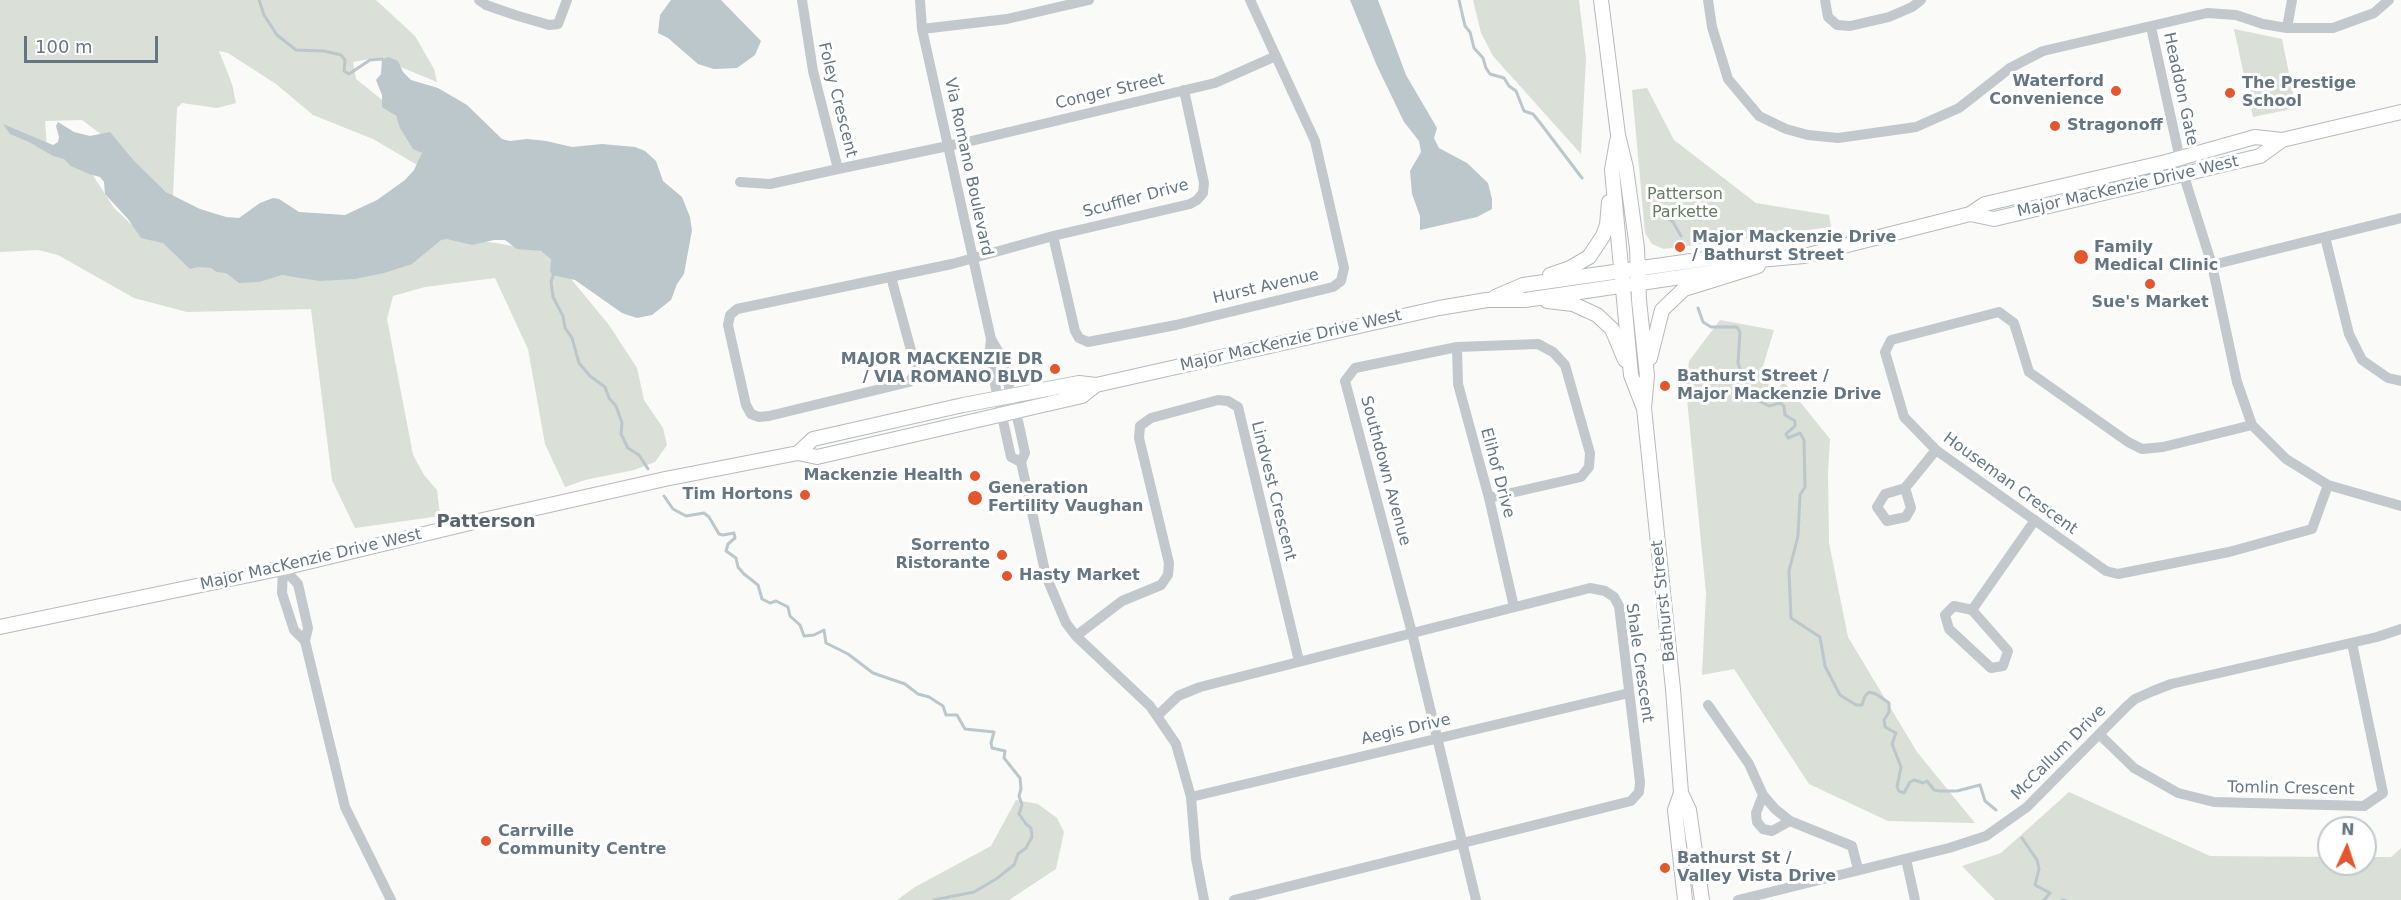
<!DOCTYPE html>
<style>
body{margin:0}
#map{position:relative;width:2401px;height:900px;overflow:hidden;background:#fafaf8;font-family:"DejaVu Sans",sans-serif}
canvas{display:block}
.north{position:absolute;left:2317px;top:816px;width:60px;height:60px;box-sizing:border-box;background:#fff;border:2px solid #c1c8cd;border-radius:50%;rotate:3deg;font-size:16px;font-weight:700;line-height:24px;text-align:center;color:#657683}
.north::after{content:'';display:block;margin:auto;width:21px;height:27px;background:#e4572e;clip-path:polygon(50% 0,100% 100%,50% 72%,0 100%)}
.scale{position:absolute;left:24px;top:36px;width:134px;height:27px;box-sizing:border-box;border:3px solid #657683;border-top:0;padding-left:8px;font-size:18px;line-height:21px;white-space:nowrap;color:#657683;-webkit-text-stroke:4px #fff;paint-order:stroke}
</style>
<div id="map">
<canvas width="2401" height="900"></canvas>
<div class="north">N</div>
<div class="scale">100 m</div>
</div>
<script>
const c = document.querySelector('canvas').getContext('2d');
c.lineJoin = 'round';
function paint(path, color) { c.fillStyle = color; c.fill(path, 'evenodd'); }
const toPath = rows => new Path2D(rows.map(r => 'M' + r).join(''));
function strokePath(path, color, width, dash) { c.strokeStyle = color; c.lineWidth = width; c.lineCap = dash ? 'butt' : 'round'; c.setLineDash(dash || []); c.stroke(path); }
function label(font, color, halo, rows, align = 'center') {
  c.font = font + ' "DejaVu Sans",sans-serif'; c.lineWidth = 6; c.setLineDash([]); c.textBaseline = 'middle'; c.strokeStyle = halo; c.fillStyle = color; for (const [text, x, y, turn = 0] of rows) {
    c.save(); c.translate(x, y); c.rotate((+turn || 0) * Math.PI / 180); c.textAlign = isNaN(turn) ? turn : align; if (halo) c.strokeText(text, 0, 0); c.fillText(text, 0, 0); c.restore();
  }
}
const green = toPath([
 [0,0,376,0,415,36,434,69,437,82,386,61,369,59,353,62,356,79,381,99,413,138,423,156,419,166,373,139,313,115,276,84,228,53,219,51,232,84,236,103,217,108,182,103,177,108,173,197,138,170,122,150,82,120,45,121,47,148,85,163,114,208,131,224,159,239,448,237,496,243,555,254,567,274,609,325,637,368,644,400,663,428,667,445,655,462,634,470,585,480,565,487,545,444,528,349,495,278,425,287,393,296,387,319,413,455,424,475,437,490,440,516,355,528,332,480,311,309,187,312,134,298,58,255,38,250,0,252],
 [1473,0,1579,0,1586,58,1581,154,1493,56,1481,33],
 [2234,29,2282,39,2296,108,2253,117],
 [1647,88,1674,140,1756,203,1829,215,1831,227,1664,249,1652,244,1645,233,1632,90],
 [1720,320,1774,330,1761,373,1776,390,1784,382,1830,439,1828,473,1829,543,1848,637,1917,752,1975,823,1888,821,1809,784,1734,669,1702,675,1706,593,1686,389,1689,361],
 [2069,792,2210,856,2329,857,2329,864,2365,864,2365,857,2391,857,2401,848,2401,900,1995,900,1962,866,2001,853],
 [1016,800,1038,804,1057,818,1064,832,1056,869,1009,900,897,900,915,887,991,846]
]);
const water = toPath([
 [671,0,721,0,761,41,755,55,737,68,714,69,698,64,668,38,658,33,660,15],
 [1350,0,1378,0,1406,75,1437,128,1434,138,1439,148,1467,163,1488,183,1492,199,1492,209,1477,217,1420,230,1420,216,1412,194,1410,171,1421,152,1419,141,1404,122,1377,66],
 [389,57,398,61,403,72,411,80,438,88,467,105,502,139,510,141,527,139,546,141,572,147,602,144,635,147,645,151,656,161,663,181,682,197,690,217,692,230,684,274,677,284,671,300,652,315,637,318,622,313,575,280,552,275,550,271,551,259,541,251,517,249,505,240,494,240,472,245,447,239,441,240,412,264,384,273,355,279,320,281,282,275,259,282,239,283,226,273,217,272,211,268,198,267,190,269,163,243,141,238,128,219,105,194,104,182,100,177,89,174,71,166,64,159,53,156,29,142,10,134,3,124,53,145,58,142,59,137,56,126,58,122,74,132,90,136,110,132,135,162,166,192,200,209,226,217,239,218,260,203,273,198,279,199,299,212,345,215,377,200,405,180,414,170,422,153,413,149,400,128,396,116,382,107,382,95,376,80,381,74,382,59]
]);
const stream = toPath([
 [259,0,264,15,277,35,296,50,324,51,341,55,345,60,344,71,349,74,370,60,382,59],
 [1459,0,1465,26,1470,32,1474,48,1483,58,1486,68,1490,74,1504,78,1509,86,1516,91,1524,111,1533,114,1541,124,1582,178],
 [1658,203,1665,211,1667,218,1673,222,1681,236],
 [554,273,551,282,553,297,563,316,565,328,572,338,579,363,590,376,605,387,609,398,616,406,622,423,621,434,628,448,639,455,648,469],
 [1698,308,1703,322,1711,327,1737,327,1740,332,1738,363,1750,397,1769,406,1780,403,1784,406,1785,415,1795,421,1795,426,1786,434,1788,438,1800,433,1804,440,1805,487,1800,495,1798,536,1789,571,1791,618,1820,637,1825,666,1840,695,1856,705,1862,705,1865,696,1869,692,1876,694,1889,703,1889,712,1884,720,1885,727,1896,733,1892,744,1901,767,1897,787,1899,791,1904,793,1910,782,1914,780,1923,783,1927,781,1934,790,1940,791,1957,791,1980,785,1985,801,1996,810],
 [664,496,673,509,686,516,704,513,709,517,719,534,723,535,734,533,735,538,728,544,726,551,736,558,738,567,744,574,758,585,762,599,770,603,776,601,788,607,790,616,800,625,804,636,814,635,824,630,826,643,848,654,873,673,905,684,918,694,929,697,943,706,946,715,957,715,965,729,994,732,991,743,992,748,1005,751,1004,758,1020,778,1021,789,1019,796,1022,805,1019,814,1026,824,1031,828,1032,837,1026,848,1018,854,1014,865,996,879,974,892,934,900],
 [2022,838,2037,860,2039,869,2035,885,2050,893,2044,900],
 [2062,900,2065,900]
]);
const minor = toPath([
 [479,0,486,5,515,15,549,25,558,24,567,0],
 [802,0,813,71,838,169,967,142,1215,83,1276,56],
 [920,0,922,29,991,339,989,357,1011,457,1021,462],
 [1708,0,1712,27,1728,79,1759,116,1786,129,1808,135,1838,138,1916,127,1959,108,2010,68,2043,51,2207,13,2236,15,2263,24,2287,28,2333,28,2374,13,2389,0],
 [1825,0,1828,17,1837,25,1850,26,1889,17,1912,7,1921,0],
 [2151,27,2183,173,2212,265,2237,382,2252,425,2286,459,2328,485,2401,506],
 [2287,28,2292,0],
 [922,29,1007,19,1089,0],
 [740,182,770,184,838,169],
 [1053,236,1075,331,1079,338,1088,342,1176,325,1333,287,1341,281,1344,268,1315,141,1250,0],
 [2325,237,2349,334,2362,360,2388,378,2401,381],
 [2212,265,2401,218],
 [891,277,915,365,914,375,909,382,769,416,759,417,751,414,746,405,728,325,730,315,737,309,952,264,1053,236,1190,204,1197,200,1203,193,1204,183,1184,90],
 [991,339,1001,356,1019,425,1025,453,1021,462,1046,576,1066,623,1076,636,1150,706,1176,744,1191,797,1196,858,1204,900],
 [1457,347,1458,384,1489,498,1514,607],
 [2252,425,2163,447,2142,449,2128,442,2029,372,2014,323,1999,312,1891,340,1885,352,1904,417,1936,450,2106,571,2118,574,2229,552,2312,529,2328,485],
 [1905,488,1885,494,1877,507,1887,521,1906,517,1911,508,1905,488,1936,450],
 [283,568,298,584,308,628,305,641,345,807,391,900],
 [283,568,282,593,294,630,305,641],
 [1972,610,2008,651,2003,666,1991,668,1949,629,1945,615,1954,606,1972,610,2035,520],
 [1076,636,1122,601,1161,585,1168,575,1169,563,1139,438,1140,426,1151,418,1218,400,1228,401,1238,407,1299,661],
 [1708,705,1749,764,1763,795,1775,809,1790,821,1852,846,1858,869],
 [1158,715,1178,696,1200,687,1590,588,1605,591,1614,597,1619,606,1640,782,1639,792,1631,801,1234,900],
 [2099,734,2134,768,2178,793,2214,802,2364,806,2383,793,2352,643],
 [1763,795,1756,813,1757,822,1763,829,1772,831,1790,821],
 [1191,797,1629,693],
 [1906,859,1915,900],
 [1476,900,1412,633,1345,381,1355,368,1457,347,1538,344,1553,352,1565,365,1590,453,1589,467,1581,477,1489,498],
 [1738,900,1949,848,1986,836,2027,807,2127,706,2135,699,2153,691,2171,684,2377,637,2401,629]
]);
const major = toPath([
 [1601,0,1618,135,1626,168,1637,248,1639,300,1647,376,1644,408,1673,689,1681,793,1675,810,1685,900],
 [1617,141,1612,170,1631,375,1643,406],
 [1970,214,1994,219,2260,156,2282,140],
 [1550,275,1570,268,1589,257,1603,236,1607,225,1609,202],
 [1495,297,1523,285,1712,258,1736,262,1804,256,1970,214,1985,204,2166,162,2255,137,2282,140,2401,112],
 [1547,301,1573,304,1597,315,1612,329,1625,360],
 [1650,358,1662,310,1684,289,1758,266],
 [798,453,813,439,963,405,1079,383,1096,385,1439,308,1487,300,1525,300,1715,272,1736,262],
 [0,627,283,568,474,522,665,479,798,453,817,457,1082,396,1096,385],
 [1681,793,1689,810,1702,900]
]);
const markers = [
 [2116,91,6,"#e4572e"],
 [2230,93,6,"#e4572e"],
 [2055,126,6,"#e4572e"],
 [1680,247,6,"#e4572e"],
 [2081,257,8,"#e4572e"],
 [2150,284,6,"#e4572e"],
 [1055,369,6,"#e4572e"],
 [1665,386,6,"#e4572e"],
 [975,476,6,"#e4572e"],
 [805,495,6,"#e4572e"],
 [975,498,8,"#e4572e"],
 [1002,555,6,"#e4572e"],
 [1007,576,6,"#e4572e"],
 [486,841,6,"#e4572e"],
 [1665,868,6,"#e4572e"]
];
const poiNames = [
 ["Waterford",2104,82,"right"],
 ["Convenience",2104,100,"right"],
 ["The Prestige",2242,84],
 ["School",2242,102],
 ["Stragonoff",2067,126],
 ["Major Mackenzie Drive",1692,238],
 ["/ Bathurst Street",1692,256],
 ["Family",2094,248],
 ["Medical Clinic",2094,266],
 ["Sue's Market",2150,303,"center"],
 ["MAJOR MACKENZIE DR",1043,360,"right"],
 ["/ VIA ROMANO BLVD",1043,378,"right"],
 ["Bathurst Street /",1677,377],
 ["Major Mackenzie Drive",1677,395],
 ["Mackenzie Health",963,476,"right"],
 ["Generation",988,489],
 ["Fertility Vaughan",988,507],
 ["Tim Hortons",793,495,"right"],
 ["Sorrento",990,546,"right"],
 ["Ristorante",990,564,"right"],
 ["Hasty Market",1019,576],
 ["Carrville",498,832],
 ["Community Centre",498,850],
 ["Bathurst St /",1677,859],
 ["Valley Vista Drive",1677,877]
];
const streetNames = [
 ["Headdon Gate",2180,89,78],
 ["Conger Street",1110,92,-13],
 ["Foley Crescent",837,100,76],
 ["Via Romano Boulevard",968,167,78],
 ["Major MacKenzie Drive West",2128,187,-13],
 ["Scuffler Drive",1136,199,-15],
 ["Hurst Avenue",1266,287,-13],
 ["Major MacKenzie Drive West",1291,341,-13],
 ["Southdown Avenue",1385,471,75],
 ["Elihof Drive",1497,473,75],
 ["Houseman Crescent",2010,484,36],
 ["Lindvest Crescent",1273,491,76],
 ["Major MacKenzie Drive West",311,560,-13],
 ["Bathurst Street",1664,601,-96],
 ["Shale Crescent",1639,663,82],
 ["Aegis Drive",1406,730,-13],
 ["McCallum Drive",2059,753,-45],
 ["Tomlin Crescent",2291,789,1]
];
const parkNames = [
 ["Patterson",1685,195],
 ["Parkette",1685,213]
];
const neighbourhoodNames = [
 ["Patterson",486,522]
];
paint(green, '#dadfd7');
paint(water, '#bbc7cb');
strokePath(stream, '#bbc7cb', 3);
strokePath(major, '#b5babe', 16);
strokePath(minor, '#c3c8cc', 10);
strokePath(major, '#fff', 14);
for (const [x, y, r, color] of markers) { const dot = new Path2D(); dot.arc(x, y, r, 0, 2 * Math.PI); c.fillStyle = color; c.fill(dot); strokePath(dot, '#fff', 2); }
label('bold 16px', '#657683', '#fff', poiNames, 'left');
label('16px', '#657683', '#fff', streetNames);
label('16px', '#687a64', '#fff', parkNames);
label('bold 18px', '#57646e', '#fff', neighbourhoodNames);
</script>
